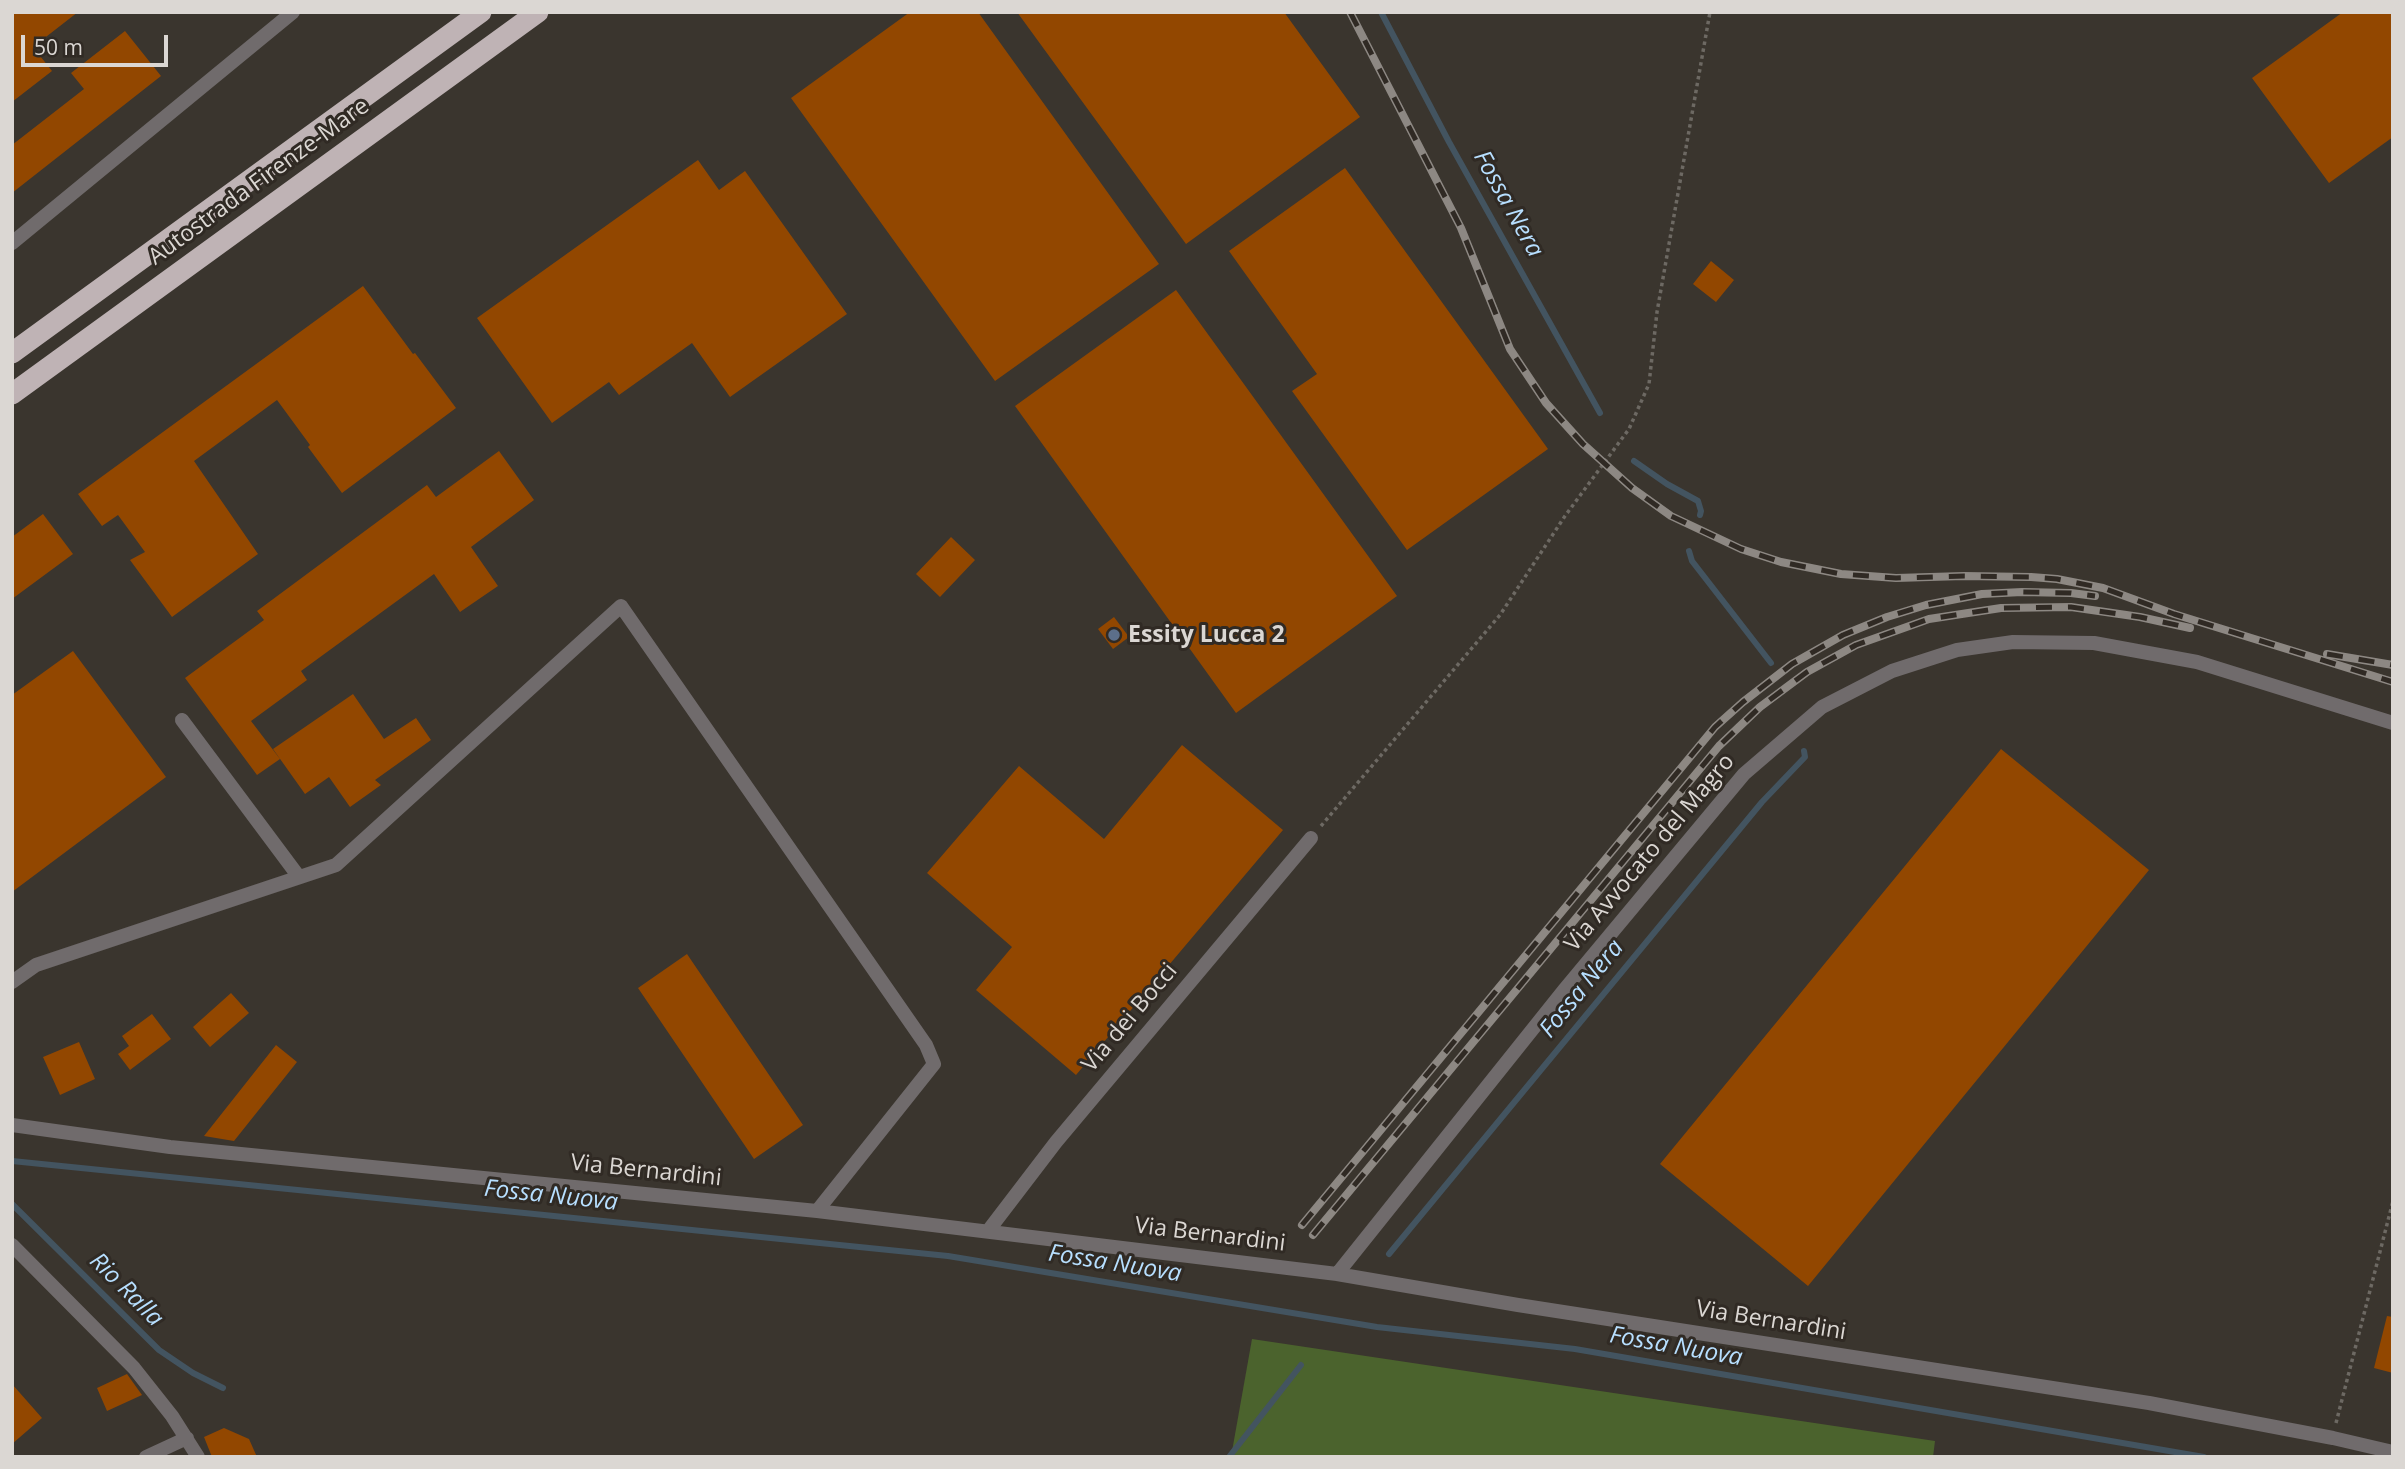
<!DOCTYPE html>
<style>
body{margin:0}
#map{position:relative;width:2405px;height:1469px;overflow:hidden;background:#3a352e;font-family:"Open Sans",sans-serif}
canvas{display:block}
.frame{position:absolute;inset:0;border:14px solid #dbd7d3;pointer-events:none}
.scale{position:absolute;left:21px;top:35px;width:147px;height:32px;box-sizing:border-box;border:4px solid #dbd7d3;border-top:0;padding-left:9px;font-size:21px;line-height:24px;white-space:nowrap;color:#dbd7d3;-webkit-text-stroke:5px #302a24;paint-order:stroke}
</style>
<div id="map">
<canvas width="2405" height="1469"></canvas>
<div class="frame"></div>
<div class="scale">50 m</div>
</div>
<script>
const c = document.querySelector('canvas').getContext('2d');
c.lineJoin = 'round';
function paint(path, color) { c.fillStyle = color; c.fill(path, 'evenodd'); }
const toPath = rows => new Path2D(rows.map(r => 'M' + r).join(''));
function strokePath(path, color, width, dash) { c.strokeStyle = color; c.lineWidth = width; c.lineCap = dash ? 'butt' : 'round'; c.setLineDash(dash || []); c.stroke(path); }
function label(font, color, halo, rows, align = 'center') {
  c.font = font + ' "Open Sans",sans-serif'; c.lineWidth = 6; c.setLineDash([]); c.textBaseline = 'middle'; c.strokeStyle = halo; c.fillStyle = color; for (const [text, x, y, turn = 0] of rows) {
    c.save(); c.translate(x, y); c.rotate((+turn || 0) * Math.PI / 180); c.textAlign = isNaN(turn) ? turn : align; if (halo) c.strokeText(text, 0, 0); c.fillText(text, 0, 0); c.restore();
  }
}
const green = toPath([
 [1252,1339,1935,1441,1933,1457,1231,1457]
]);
const stream = toPath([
 [1381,12,1449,142,1600,413],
 [1634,461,1667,484,1698,501,1701,511,1700,515],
 [1689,551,1692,561,1771,663],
 [12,1161,948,1256,1377,1327,1575,1349,2204,1457],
 [12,1204,159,1350,193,1373,223,1388],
 [1389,1254,1762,802,1805,757,1804,751],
 [1229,1457,1301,1365]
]);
const building = toPath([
 [12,12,78,12,33,47,52,71,12,102],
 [910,12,978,12,1159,264,995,381,791,98],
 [1017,12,1284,12,1360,117,1186,244],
 [2343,12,2393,12,2393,137,2329,183,2252,78],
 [125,31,161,76,12,193,12,145,84,89,71,73],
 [698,160,719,190,745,171,847,314,730,397,692,343,619,395,609,382,552,423,477,318],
 [1345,168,1548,449,1407,550,1292,391,1317,374,1229,251],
 [1711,261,1734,280,1716,302,1693,284],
 [363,286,413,354,415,353,456,408,342,493,308,447,310,445,277,400,194,461,258,554,172,617,130,560,145,552,118,515,102,526,78,494],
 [1176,290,1397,596,1236,713,1015,406],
 [499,451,534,500,471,547,498,586,460,612,434,574,301,671,307,680,251,721,280,759,257,775,185,678,264,620,257,611,427,485,436,497],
 [43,514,73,554,12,599,12,537],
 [951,537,975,560,940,597,916,574],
 [1114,617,1129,637,1113,649,1098,629],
 [73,651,166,777,12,892,12,695],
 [353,694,384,739,416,718,431,740,375,780,381,785,350,807,329,777,305,794,273,749],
 [1182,745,1283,830,1076,1075,976,990,1012,947,927,873,1019,766,1104,839],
 [2001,749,2149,870,1808,1286,1660,1164],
 [687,954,803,1125,754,1159,638,988],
 [231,993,249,1013,210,1047,193,1027],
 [152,1014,171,1039,130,1070,118,1054,129,1046,122,1036],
 [79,1042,95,1079,60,1095,43,1057],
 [276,1045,297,1062,234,1141,204,1136],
 [2387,1316,2393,1317,2393,1373,2374,1368],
 [127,1374,142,1395,107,1411,97,1388],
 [12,1384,42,1418,12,1444],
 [224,1428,249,1439,257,1457,212,1457,204,1437]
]);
const path = toPath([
 [1321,826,1500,615,1565,516,1629,429,1649,384,1657,312,1710,12],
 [2336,1423,2393,1201]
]);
const minor = toPath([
 [12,243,293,12],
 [182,720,299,877],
 [12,982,36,965,336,865,621,606,926,1045,934,1064,817,1211],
 [12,1125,170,1147,817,1211,1337,1274,1518,1305,2149,1403,2333,1438,2393,1452],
 [988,1231,1056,1142,1311,838],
 [12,1245,134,1368,172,1416,198,1457],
 [1337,1274,1564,990,1744,774,1822,707,1892,671,1957,650,2013,642,2094,643,2197,662,2393,723],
 [146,1457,187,1438]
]);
const motorway = toPath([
 [12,353,481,12],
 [12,394,538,12]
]);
const rail = toPath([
 [1350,12,1461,228,1510,349,1546,403,1583,444,1632,488,1671,516,1741,549,1781,562,1841,574,1896,578,1964,576,2031,577,2057,579,2103,588,2174,614,2393,682],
 [2327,654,2393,665],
 [1302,1225,1715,727,1743,702,1792,664,1843,635,1887,617,1926,605,1982,594,2022,592,2071,593,2095,596],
 [1313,1235,1719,746,1760,707,1807,672,1856,645,1929,619,2001,608,2071,607,2140,617,2190,628]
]);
const markers = [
 [1114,635,7,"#5c6f8a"]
];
const streetNames = [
 ["Autostrada Firenze-Mare",259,182,-36],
 ["Via Avvocato del Magro",1650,853,-50],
 ["Via dei Bocci",1130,1018,-50],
 ["Via Bernardini",646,1171,6],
 ["Via Bernardini",1210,1235,7],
 ["Via Bernardini",1771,1321,9]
];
const poiNames = [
 ["Essity Lucca 2",1128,635]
];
const waterNames = [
 ["Fossa Nera",1508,204,61],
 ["Fossa Nera",1582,989,-51],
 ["Fossa Nuova",551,1196,6],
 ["Fossa Nuova",1115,1264,9],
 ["Rio Ralla",126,1290,45],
 ["Fossa Nuova",1676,1347,10]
];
paint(green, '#4b632d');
strokePath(stream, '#435460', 6);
paint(building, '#924700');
strokePath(path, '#6d6963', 3.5, [3.5, 3.5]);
strokePath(minor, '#706b6c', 14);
strokePath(motorway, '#bfb3b5', 21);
strokePath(rail, '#8d8883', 8);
strokePath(rail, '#302a24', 5, [16]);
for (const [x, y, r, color] of markers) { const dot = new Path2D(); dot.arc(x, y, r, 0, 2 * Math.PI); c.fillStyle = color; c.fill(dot); strokePath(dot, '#302a24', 2.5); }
label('23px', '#dbd7d3', '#302a24', streetNames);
label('bold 23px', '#dbd7d3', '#302a24', poiNames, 'left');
label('italic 24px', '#b7dfff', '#302a24', waterNames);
</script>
